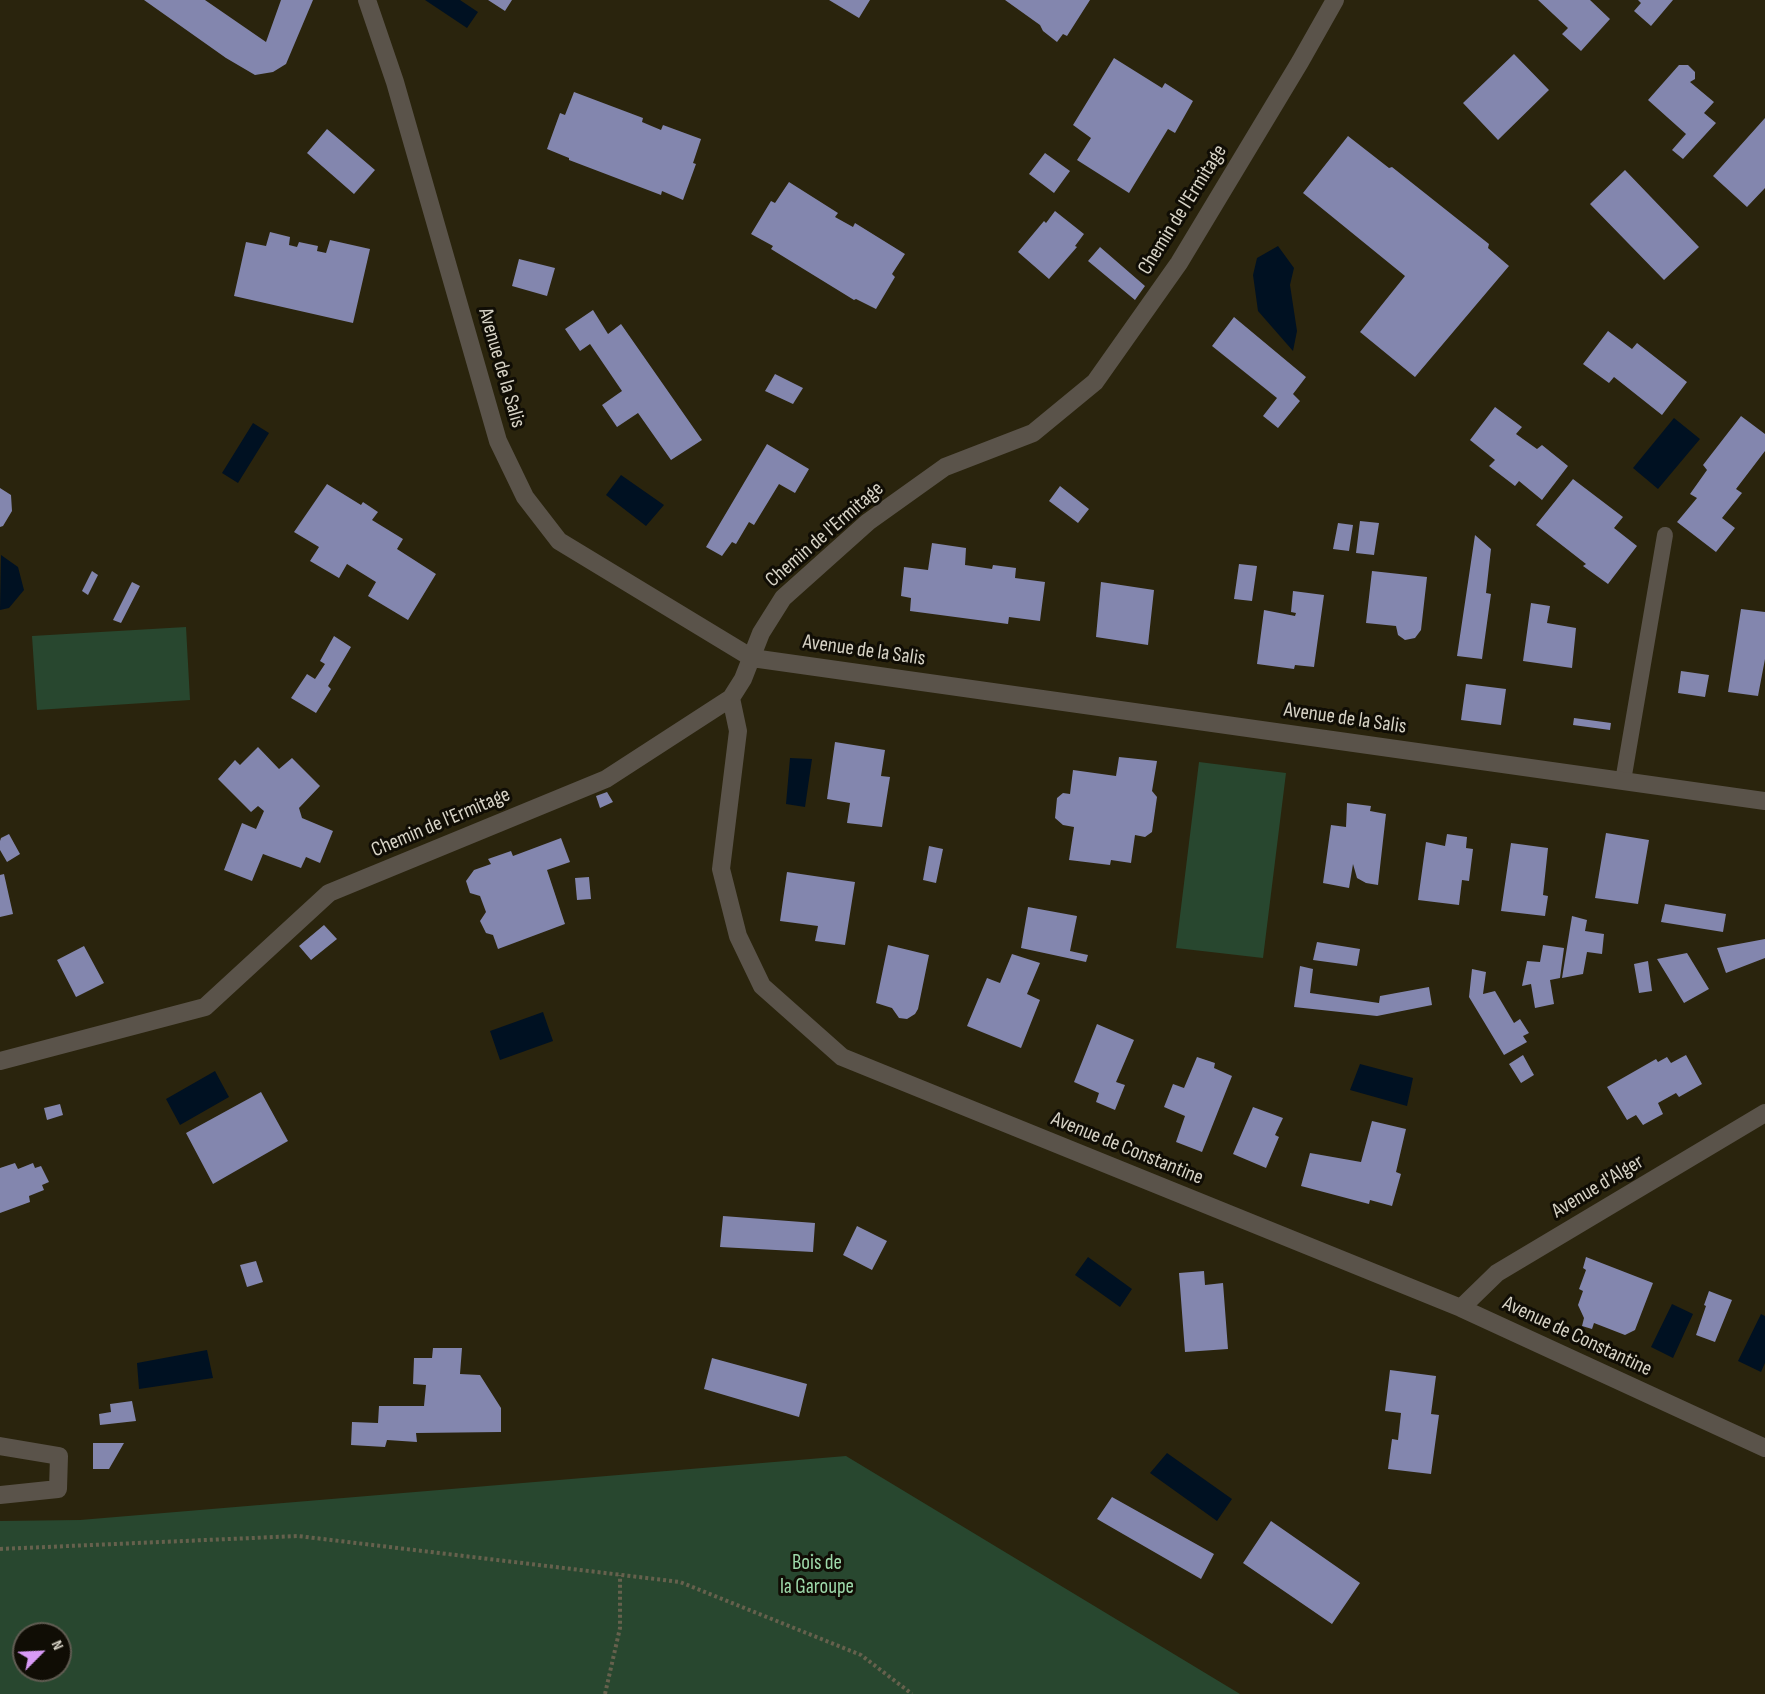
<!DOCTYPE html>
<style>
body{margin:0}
#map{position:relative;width:1765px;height:1694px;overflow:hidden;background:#2a240d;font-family:"Sofia Sans Condensed",sans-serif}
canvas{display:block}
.north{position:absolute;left:12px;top:1622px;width:60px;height:60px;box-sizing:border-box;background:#100d05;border:2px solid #605c52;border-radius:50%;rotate:66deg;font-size:16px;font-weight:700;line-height:24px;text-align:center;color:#d7d3c6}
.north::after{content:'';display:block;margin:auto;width:21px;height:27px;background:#d99af7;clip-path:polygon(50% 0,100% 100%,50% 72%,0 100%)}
</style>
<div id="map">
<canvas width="1765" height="1694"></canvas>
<div class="north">N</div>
</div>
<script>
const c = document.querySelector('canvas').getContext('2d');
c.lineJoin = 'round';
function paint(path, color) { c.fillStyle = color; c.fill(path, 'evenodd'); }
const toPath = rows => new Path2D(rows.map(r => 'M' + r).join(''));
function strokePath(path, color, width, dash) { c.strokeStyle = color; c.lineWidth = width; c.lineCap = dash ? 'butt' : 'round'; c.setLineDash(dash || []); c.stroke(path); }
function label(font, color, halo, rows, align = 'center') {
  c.font = font + ' "Sofia Sans Condensed",sans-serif'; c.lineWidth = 6; c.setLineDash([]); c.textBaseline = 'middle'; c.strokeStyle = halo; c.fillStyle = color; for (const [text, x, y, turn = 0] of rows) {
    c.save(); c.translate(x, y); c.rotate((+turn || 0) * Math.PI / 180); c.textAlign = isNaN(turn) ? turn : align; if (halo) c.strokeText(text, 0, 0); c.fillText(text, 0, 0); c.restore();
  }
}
const green = toPath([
 [186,627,190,700,37,710,32,636],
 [1199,762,1286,773,1263,958,1176,948],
 [846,1456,1240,1694,0,1694,0,1521,80,1520],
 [24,1634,60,1634,60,1670,24,1670]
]);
const water = toPath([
 [425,0,460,0,478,12,467,28],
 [1278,246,1294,268,1290,285,1297,331,1293,351,1258,311,1253,275,1257,258],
 [1674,418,1700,439,1658,489,1633,468],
 [253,423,269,433,238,483,222,473],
 [621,475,664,505,646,526,606,495],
 [1,555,18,567,24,590,9,608,0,610],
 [790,758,812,759,805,807,786,804],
 [543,1012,553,1041,500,1060,490,1031],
 [1360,1064,1413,1078,1407,1106,1350,1090],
 [215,1071,229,1097,180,1125,166,1099],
 [1088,1257,1132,1289,1120,1307,1075,1275],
 [1672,1304,1693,1314,1673,1358,1651,1347],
 [1761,1314,1765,1316,1765,1363,1761,1372,1738,1361],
 [207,1350,213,1378,139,1389,137,1363],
 [1167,1453,1232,1499,1217,1521,1150,1473]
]);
const building = toPath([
 [144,0,205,0,266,42,281,0,313,0,286,64,273,72,255,75,226,58],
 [488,0,512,0,505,11],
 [829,0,870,0,859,18],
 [1005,0,1090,0,1067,36,1063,34,1057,42,1043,31,1040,25],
 [1538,0,1590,0,1610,19,1581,51,1562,34,1568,28],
 [1638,0,1673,0,1651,26,1634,11,1641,3],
 [1514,54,1549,90,1498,140,1463,103],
 [1114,58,1162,88,1165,83,1193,101,1175,133,1168,129,1129,193,1077,160,1091,138,1073,125],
 [1679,65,1688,65,1695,72,1695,79,1690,82,1714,102,1704,113,1716,123,1683,159,1672,150,1686,134,1648,100],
 [574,92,643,118,642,122,661,130,663,125,701,139,693,163,696,164,683,200,662,191,661,195,569,160,569,158,547,149,560,113,565,115],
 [1765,118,1765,188,1747,207,1713,176],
 [327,129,375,170,354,194,307,153],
 [1348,136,1389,168,1392,167,1489,244,1488,248,1509,266,1415,377,1360,332,1405,276,1303,193],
 [1045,153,1070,171,1054,193,1029,174],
 [1625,170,1699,247,1664,280,1590,204],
 [789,182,838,213,835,217,853,227,855,223,905,254,892,274,895,277,876,309,856,299,854,300,771,249,773,246,751,234,771,201,775,203],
 [1055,211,1084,234,1075,246,1077,247,1049,279,1018,252,1044,221,1046,223],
 [270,232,290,237,289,245,297,247,299,242,318,246,317,251,326,253,330,240,370,249,353,323,234,296,246,242,266,246],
 [1100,247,1145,286,1135,300,1088,261],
 [519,259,555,268,547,296,512,286],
 [593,310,608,334,621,324,702,440,671,460,638,413,617,427,602,405,622,391,590,344,580,351,565,329],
 [1234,317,1306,377,1293,394,1300,401,1278,428,1263,416,1277,398,1212,346],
 [1608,331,1632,349,1637,343,1687,382,1662,415,1614,377,1609,383,1583,364],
 [775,374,803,388,793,404,765,391],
 [1495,407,1522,427,1516,434,1537,449,1542,445,1568,466,1542,500,1519,481,1515,486,1489,466,1495,460,1470,440],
 [1741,416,1765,434,1765,451,1736,489,1742,493,1722,518,1735,528,1716,552,1677,522,1697,498,1690,494,1707,470,1703,465],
 [767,444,809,469,795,493,779,484,754,525,749,522,736,544,732,542,722,556,706,547],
 [1573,479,1623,517,1614,528,1637,546,1608,584,1583,566,1586,564,1536,525],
 [327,484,361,505,363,502,378,512,372,520,403,539,397,549,436,574,408,620,368,596,376,582,347,564,339,578,310,561,319,547,294,532],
 [1060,486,1089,509,1078,523,1049,501],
 [0,488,11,495,12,511,3,526,0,527],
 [1360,521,1379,523,1374,555,1356,553],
 [1338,523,1353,525,1349,551,1333,549],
 [1475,535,1491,549,1486,593,1491,594,1482,659,1457,656],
 [932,543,966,548,965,565,992,569,993,565,1016,568,1015,578,1045,582,1040,621,1009,617,1008,624,910,611,911,598,901,596,904,567,928,570],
 [1239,564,1257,566,1252,601,1234,599],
 [92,571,98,575,88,595,82,591],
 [1372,571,1427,577,1421,630,1415,638,1405,640,1398,635,1396,626,1366,623],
 [132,582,140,586,121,623,113,620],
 [1101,582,1154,590,1148,645,1096,637],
 [1293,591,1324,595,1314,667,1295,665,1294,669,1257,664,1264,610,1295,616,1296,613,1291,612],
 [1531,603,1550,606,1547,623,1576,628,1572,668,1523,661],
 [1741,609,1765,612,1765,659,1758,696,1728,692],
 [334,636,351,647,328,686,331,689,316,713,291,698,307,674,315,679,325,664,320,661],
 [1681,671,1709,675,1705,697,1678,693],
 [1466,684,1506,689,1501,725,1461,720],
 [1574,718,1611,723,1610,730,1573,725],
 [835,742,885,750,881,776,890,777,882,827,847,823,850,803,827,799],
 [258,747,279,769,292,758,320,786,299,808,302,818,333,831,320,863,306,857,301,868,263,854,252,881,224,870,242,823,256,829,264,811,258,806,251,812,218,779,235,760,240,765],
 [1119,757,1157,761,1152,791,1157,797,1152,832,1145,837,1135,835,1131,863,1111,860,1110,865,1069,860,1074,827,1063,825,1055,818,1057,798,1063,793,1070,794,1073,770,1116,776],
 [607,792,613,802,600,808,596,796],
 [1347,803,1371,806,1370,811,1386,814,1378,885,1366,883,1357,878,1353,864,1349,888,1323,883,1331,825,1346,827],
 [1606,833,1649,840,1638,904,1595,898],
 [9,834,20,854,7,862,0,850,0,841,1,838],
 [1447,834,1467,837,1466,848,1473,849,1469,881,1462,880,1459,905,1418,900,1426,842,1445,846],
 [561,838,570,862,547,870,565,924,498,949,493,935,486,933,480,921,486,912,480,896,470,893,466,881,474,870,491,864,488,859,511,851,513,856],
 [1511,843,1548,848,1543,895,1548,896,1545,916,1501,911],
 [929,846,943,849,936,883,923,880],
 [787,872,855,882,845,945,815,941,818,926,780,921],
 [4,874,13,914,0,917,0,875],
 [589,877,591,899,577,900,575,878],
 [1665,904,1726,914,1723,932,1661,922],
 [1028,907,1077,916,1070,951,1088,955,1086,962,1021,948],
 [1572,916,1587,920,1585,931,1604,934,1602,954,1587,952,1583,974,1562,978],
 [324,925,337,939,311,960,299,946],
 [1765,939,1765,958,1726,973,1717,948],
 [1317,942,1360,949,1357,966,1313,960],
 [888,945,929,955,918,1009,915,1014,907,1019,899,1018,892,1008,876,1003],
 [1543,945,1564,948,1560,978,1550,980,1554,1004,1535,1008,1531,984,1522,986,1527,961,1540,962],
 [84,946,104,983,76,997,57,960],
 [1687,953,1709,989,1684,1003,1657,959],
 [1012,954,1040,963,1027,994,1040,1000,1021,1048,967,1026,987,978,1000,983],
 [1648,961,1652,991,1639,993,1634,964],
 [1300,966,1313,969,1310,993,1379,1003,1380,996,1429,987,1432,1005,1377,1016,1294,1007],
 [1472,969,1486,972,1483,994,1495,991,1514,1023,1520,1019,1529,1033,1523,1036,1527,1042,1504,1055,1469,997],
 [1097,1024,1134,1040,1116,1082,1125,1085,1115,1110,1096,1102,1099,1093,1074,1082],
 [1523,1055,1534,1075,1521,1083,1509,1064],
 [1686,1055,1702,1084,1679,1097,1676,1093,1658,1103,1663,1114,1643,1125,1636,1115,1627,1120,1607,1087,1656,1059,1658,1062,1667,1057,1671,1063],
 [1197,1057,1215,1063,1214,1068,1232,1076,1202,1152,1176,1142,1185,1116,1164,1107,1173,1084,1184,1088],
 [261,1092,288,1141,213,1184,186,1133],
 [60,1104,63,1115,47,1120,44,1108],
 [1253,1107,1283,1118,1275,1135,1279,1137,1266,1168,1233,1154],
 [1372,1121,1406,1129,1396,1172,1401,1174,1392,1206,1370,1200,1369,1204,1301,1186,1310,1153,1361,1162],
 [15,1163,18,1169,33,1163,35,1168,41,1166,49,1182,42,1185,44,1190,29,1196,30,1202,0,1213,0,1168],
 [723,1216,815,1223,813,1252,720,1247],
 [857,1226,887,1241,872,1270,843,1255],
 [1586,1257,1653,1283,1635,1330,1625,1335,1594,1323,1592,1329,1582,1326,1584,1318,1578,1305,1583,1291,1579,1289,1586,1270,1583,1268],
 [256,1261,263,1282,247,1287,240,1265],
 [1204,1271,1205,1285,1223,1283,1228,1349,1185,1352,1179,1273],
 [1709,1291,1732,1300,1715,1342,1696,1335,1706,1306,1704,1305],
 [433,1348,462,1348,460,1374,480,1375,501,1408,501,1432,416,1433,417,1442,387,1440,385,1447,351,1445,352,1422,378,1423,379,1406,424,1406,426,1385,413,1384,414,1358,432,1358],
 [712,1358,807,1384,799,1417,704,1389],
 [1390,1370,1436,1376,1431,1414,1439,1415,1431,1474,1388,1469,1392,1439,1398,1440,1401,1413,1385,1411],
 [132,1401,136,1421,100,1425,99,1414,111,1412,110,1404],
 [93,1443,124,1443,109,1469,93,1469],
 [1112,1497,1214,1554,1201,1579,1097,1519],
 [1271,1521,1360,1583,1332,1624,1243,1563]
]);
const path = toPath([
 [0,1549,298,1536,680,1582,861,1655,912,1694],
 [605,1694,620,1628,620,1575]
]);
const lane = toPath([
 [1623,781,1665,535]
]);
const street = toPath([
 [367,0,395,82,498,441,525,497,559,541,752,658,1765,801],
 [731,698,738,731,721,869,738,936,762,986,842,1057,1461,1308,1765,1448],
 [0,1061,205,1007,329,893,606,779,731,698,743,679,761,633,783,598,868,522,945,467,1033,433,1095,382,1179,263,1300,62,1335,0],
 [1461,1308,1497,1273,1765,1113],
 [0,1446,59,1456,58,1489,0,1495]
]);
const streetNames = [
 ["Chemin de l'Ermitage",1183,210,-58],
 ["Avenue de la Salis",501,368,74],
 ["Chemin de l'Ermitage",825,535,-41],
 ["Avenue de la Salis",864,651,8],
 ["Avenue de la Salis",1345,719,8],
 ["Chemin de l'Ermitage",441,823,-23],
 ["Avenue de Constantine",1127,1149,22],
 ["Avenue d'Alger",1598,1187,-31],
 ["Avenue de Constantine",1577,1337,25]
];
const parkNames = [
 ["Bois de",817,1564],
 ["la Garoupe",817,1588]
];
paint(green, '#28472f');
paint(water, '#012');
paint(building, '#8386ae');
strokePath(path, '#66614d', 4, [3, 3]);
strokePath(lane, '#5a534a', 16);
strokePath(street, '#5a534a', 18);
label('21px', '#d7d3c6', '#100d05', streetNames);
label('21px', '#9ed9aa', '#100d05', parkNames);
</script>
